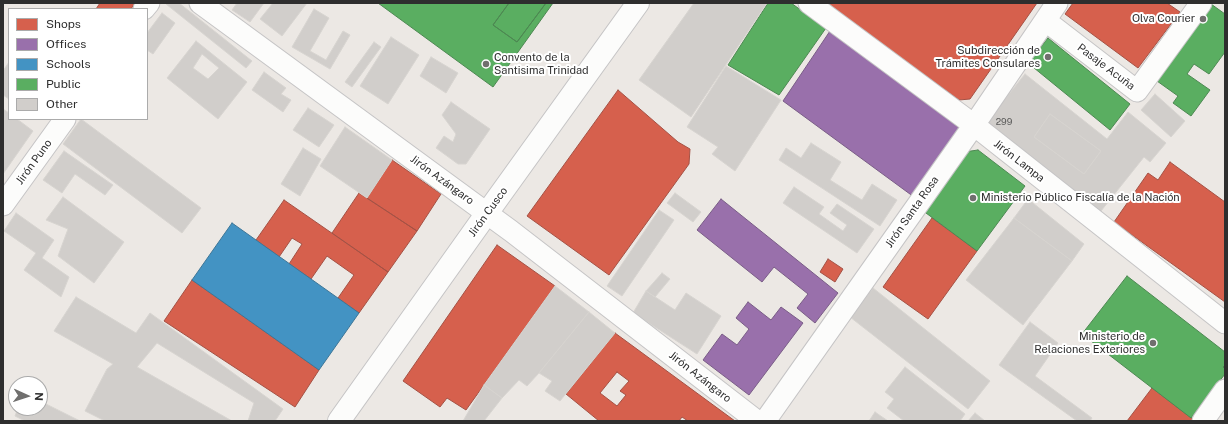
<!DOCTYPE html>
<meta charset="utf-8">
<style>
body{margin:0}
#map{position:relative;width:1228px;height:424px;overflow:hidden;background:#ece8e4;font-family:"Public Sans",sans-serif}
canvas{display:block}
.frame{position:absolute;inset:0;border:4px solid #2e2e2e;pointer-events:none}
.legend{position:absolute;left:8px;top:8px;width:140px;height:112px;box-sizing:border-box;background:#fff;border:1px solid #ababab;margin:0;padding:5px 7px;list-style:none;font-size:12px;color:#2e2e2e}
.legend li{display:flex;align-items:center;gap:8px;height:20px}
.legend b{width:20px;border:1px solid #ababab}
.north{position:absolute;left:8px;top:376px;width:40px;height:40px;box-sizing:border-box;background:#fff;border:1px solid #ababab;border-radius:50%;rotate:93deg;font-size:11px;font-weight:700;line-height:16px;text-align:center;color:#2e2e2e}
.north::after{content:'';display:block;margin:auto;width:14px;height:18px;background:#706f6e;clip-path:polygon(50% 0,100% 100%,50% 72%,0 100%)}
</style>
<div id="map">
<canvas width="1228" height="424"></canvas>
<div class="frame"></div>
<ul class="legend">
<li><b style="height:11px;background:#d6604d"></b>Shops</li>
<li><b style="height:11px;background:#9970ab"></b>Offices</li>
<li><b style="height:11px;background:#4393c3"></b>Schools</li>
<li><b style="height:11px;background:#5aae61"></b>Public</li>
<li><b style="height:11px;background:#d1cecb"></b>Other</li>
</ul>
<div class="north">N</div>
</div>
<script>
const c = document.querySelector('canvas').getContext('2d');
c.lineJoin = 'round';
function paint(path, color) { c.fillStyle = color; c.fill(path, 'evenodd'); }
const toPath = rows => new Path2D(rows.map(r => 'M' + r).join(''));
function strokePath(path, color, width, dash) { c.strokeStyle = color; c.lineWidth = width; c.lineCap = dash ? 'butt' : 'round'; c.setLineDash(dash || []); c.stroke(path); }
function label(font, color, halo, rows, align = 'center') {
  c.font = font + ' "Public Sans",sans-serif'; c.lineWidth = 4; c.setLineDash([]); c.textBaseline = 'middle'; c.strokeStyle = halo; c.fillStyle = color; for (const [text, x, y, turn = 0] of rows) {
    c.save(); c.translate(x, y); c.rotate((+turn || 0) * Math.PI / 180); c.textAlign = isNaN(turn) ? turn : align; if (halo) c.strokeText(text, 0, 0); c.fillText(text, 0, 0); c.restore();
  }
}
const shops = toPath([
 [100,3,135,3,131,9,96,9,100,3],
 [825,3,1037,3,970,99,959,100,825,3],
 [1073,3,1167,3,1180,12,1138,68,1065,14,1073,3],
 [618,90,678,142,690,149,689,164,609,275,527,216,618,90],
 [392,160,441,194,417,231,367,198,392,160],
 [1170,162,1225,202,1225,302,1114,222,1148,173,1158,180,1170,162],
 [359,193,417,231,388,272,332,233,359,193],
 [284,200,388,272,359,313,338,298,354,275,327,256,311,279,289,264,302,244,292,238,279,257,256,240,284,200],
 [932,218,977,251,928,319,883,287,932,218],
 [497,245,555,286,466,410,447,398,440,407,403,381,497,245],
 [828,259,843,269,835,282,820,272,828,259],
 [192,280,319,370,295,407,164,321,192,280],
 [615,333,735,421,688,421,682,417,679,421,599,421,566,394,615,333],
 [617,372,629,381,620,391,626,395,617,406,600,393,617,372],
 [1152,388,1194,420,1194,421,1127,421,1152,388]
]);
const offices = toPath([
 [830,31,961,129,914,197,783,101,830,31],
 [721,199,838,293,815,323,797,308,808,294,774,267,762,282,697,230,721,199],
 [748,302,771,320,781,307,803,323,749,395,703,360,722,334,737,345,749,329,736,318,748,302]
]);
const schools = toPath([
 [232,223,359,313,319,370,192,280,232,223]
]);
const public = toPath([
 [378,3,509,3,493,25,517,42,546,3,553,3,493,87,378,3],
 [509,3,546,3,517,42,493,25,509,3],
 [768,3,791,3,826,28,779,95,728,65,768,3],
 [1211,4,1225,14,1225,52,1209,74,1194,64,1187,74,1210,90,1191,116,1173,103,1178,96,1157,81,1211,4],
 [1048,38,1130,104,1110,130,1028,63,1048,38],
 [978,150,1025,186,977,251,922,210,964,152,978,150],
 [1127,276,1225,352,1225,365,1223,367,1225,369,1225,374,1191,418,1082,334,1127,276]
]);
const building = toPath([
 [168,3,179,3,252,61,246,68,166,4,168,3],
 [237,3,264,3,250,22,232,10,237,3],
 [273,3,307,3,282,36,260,19,273,3],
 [694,3,767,3,691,117,639,80,694,3],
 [314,9,329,18,310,51,326,60,343,31,350,35,330,69,292,47,314,9],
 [162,13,175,23,153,54,147,50,147,33,162,13],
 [391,37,419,55,388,104,360,86,391,37],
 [196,41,247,82,218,119,167,78,196,41],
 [202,54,219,68,208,79,193,68,202,54],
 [374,42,381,47,352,87,345,82,374,42],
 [431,57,458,73,446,93,420,76,431,57],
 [9,62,9,99,3,95,3,71,9,62],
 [726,66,781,100,735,171,712,154,718,147,687,127,726,66],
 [264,72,286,88,281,94,291,100,283,112,252,90,264,72],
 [1025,74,1107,139,1128,112,1166,143,1150,162,1144,157,1097,216,984,125,1025,74],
 [1050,114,1101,151,1084,174,1034,137,1050,114],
 [1155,94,1185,121,1171,137,1141,110,1155,94],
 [451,102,490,129,466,164,458,164,436,148,444,136,453,142,456,134,442,115,451,102],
 [308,108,334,125,319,147,293,130,308,108],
 [3,109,9,113,9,119,17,119,33,131,3,174,3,109],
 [1050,114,1101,151,1084,174,1034,137,1050,114],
 [81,119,201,208,182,233,63,144,81,119],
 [345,127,392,160,367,198,320,166,345,127],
 [811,143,841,162,830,180,862,200,872,184,897,200,880,226,779,160,786,148,801,158,811,143],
 [303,148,321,159,300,196,281,184,303,148],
 [64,151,113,185,105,195,75,174,62,193,43,180,64,151],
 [794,187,824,207,819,214,843,231,847,225,830,213,837,204,874,229,857,253,783,203,794,187],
 [675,193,701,212,693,222,667,203,675,193],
 [63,197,124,242,94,283,58,256,68,229,46,220,63,197],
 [1028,199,1084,244,1072,261,1014,218,1028,199],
 [659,210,674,220,622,296,607,286,659,210],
 [16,213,54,240,42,258,69,277,61,297,24,270,36,253,4,231,16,213],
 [1014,218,1072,261,1023,325,966,280,1014,218],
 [662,273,670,279,655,297,646,291,662,273],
 [555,286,589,312,539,373,527,386,519,380,502,398,484,385,555,286],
 [873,288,990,381,968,409,850,317,873,288],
 [646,291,675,310,686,293,721,316,697,354,633,313,646,291],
 [76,297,136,333,150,313,283,409,275,421,105,421,85,411,107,369,113,364,54,331,76,297],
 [589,312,615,333,560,401,545,391,552,381,539,373,589,312],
 [1030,322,1058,343,1035,376,1092,418,1090,421,1077,421,999,365,1030,322],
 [157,343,254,403,248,421,232,421,137,367,157,343],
 [905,367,965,414,960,421,904,421,887,408,894,399,885,392,905,367],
 [484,385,502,398,484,421,463,421,484,385],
 [40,401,80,421,25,421,15,416,18,408,40,408,40,401],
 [875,412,888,421,869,421,875,412],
 [975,413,985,421,968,421,975,413]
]);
const street = toPath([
 [200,3,511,231,757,421],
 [809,3,974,125,1225,323],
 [144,9,149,3],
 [1046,21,1137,91,1201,3],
 [3,205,65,119],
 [765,421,974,125,1057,3],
 [1203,421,1225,390]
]);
const secondary = toPath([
 [339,421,487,213,638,3]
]);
const markers = [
 [1203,19,4,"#706f6e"],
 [1048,57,4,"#706f6e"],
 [486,64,4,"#706f6e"],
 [973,198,4,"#706f6e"],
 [1153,343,4,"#706f6e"]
];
const numberNames = [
 ["299",1004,122]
];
const poiNames = [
 ["Olva Courier",1195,19],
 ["Subdirección de",1040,51],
 ["Trámites Consulares",1040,64],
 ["Convento de la",494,58,"left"],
 ["Santisima Trinidad",494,71,"left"],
 ["Ministerio Público Fiscalía de la Nación",981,198,"left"],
 ["Ministerio de",1145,337],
 ["Relaciones Exteriores",1145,350]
];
const streetNames = [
 ["Pasaje Acuña",1106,67,37],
 ["Jirón Lampa",1019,161,38],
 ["Jirón Puno",34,162,-54],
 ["Jirón Azángaro",442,180,36],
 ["Jirón Cusco",488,212,-54],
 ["Jirón Santa Rosa",912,212,-55],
 ["Jirón Azángaro",700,377,38]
];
paint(shops, '#d6604d');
strokePath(shops, '#a45144', 1);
paint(offices, '#9970ab');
strokePath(offices, '#795c86', 1);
paint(schools, '#4393c3');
strokePath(schools, '#3d7596', 1);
paint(public, '#5aae61');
strokePath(public, '#4d8852', 1);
paint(building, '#d1cecb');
strokePath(building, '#d7d4d0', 1);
strokePath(street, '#c5c4c5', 23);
strokePath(secondary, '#c5c4c5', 24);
strokePath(street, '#fcfcfb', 21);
strokePath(secondary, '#fcfcfb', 22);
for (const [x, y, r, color] of markers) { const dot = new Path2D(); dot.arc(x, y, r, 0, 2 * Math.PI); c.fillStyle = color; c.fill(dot); strokePath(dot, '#fff', 1.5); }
label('9px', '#585857', null, numberNames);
label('11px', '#2e2e2e', '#fff', poiNames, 'right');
label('11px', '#2e2e2e', '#fff', streetNames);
</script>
